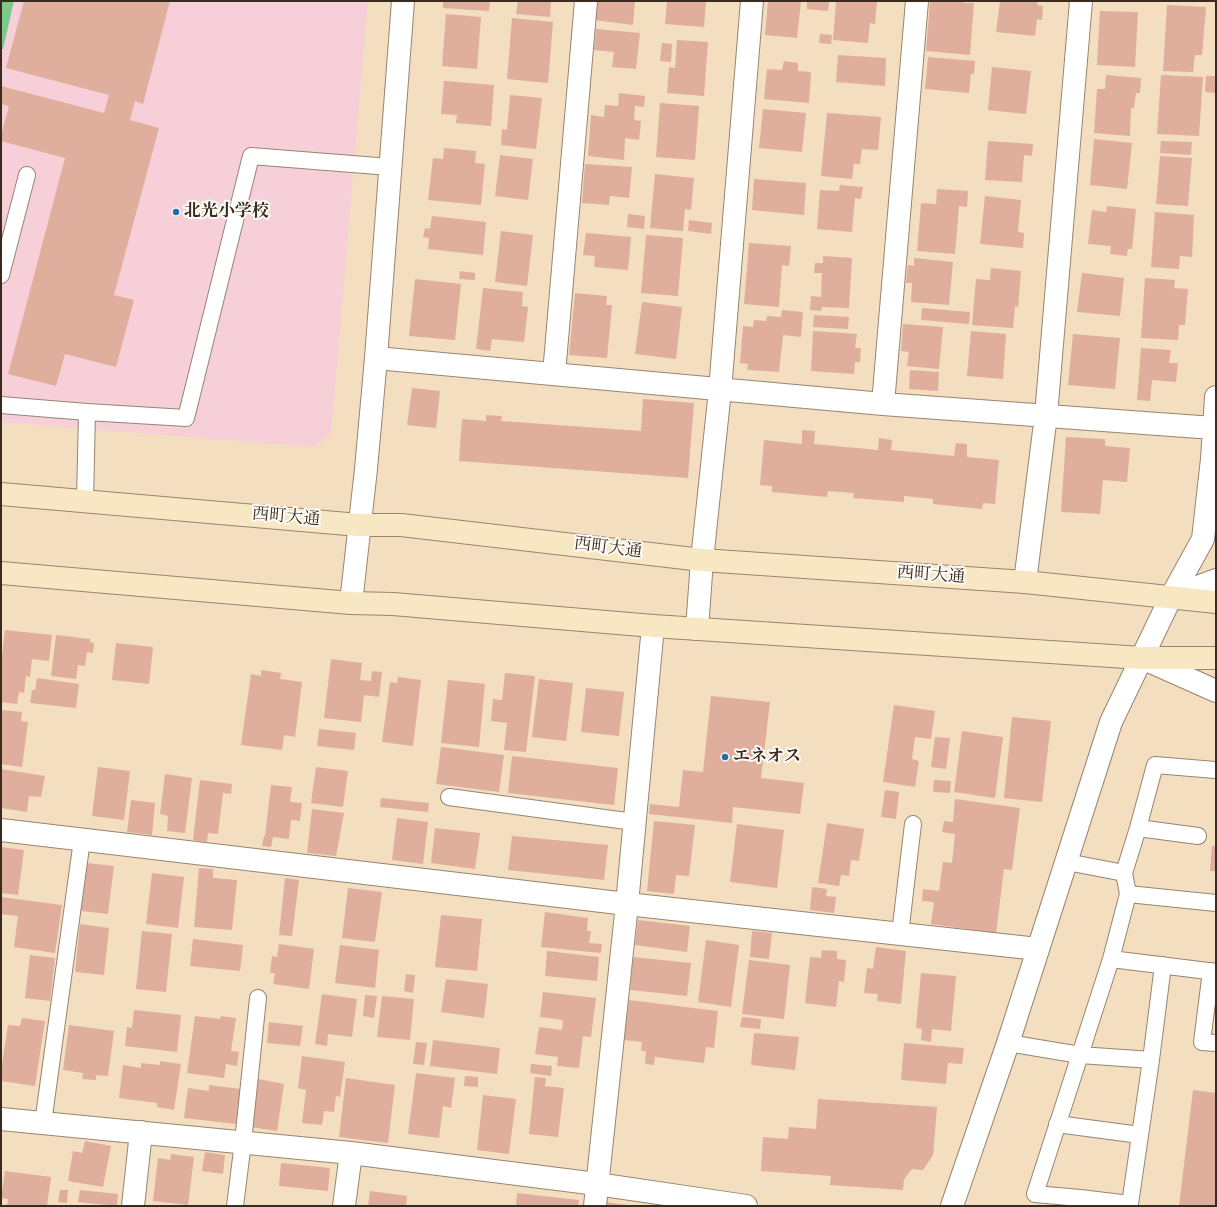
<!DOCTYPE html>
<meta charset="utf-8">
<style>
body{margin:0}
#map{position:relative;width:1217px;height:1207px;overflow:hidden;background:#f4dec0;font-family:"IM FELL DW Pica",serif}
canvas{display:block}
.frame{position:absolute;inset:0;border:2px solid #3b2a1e;pointer-events:none}
</style>
<div id="map">
<canvas width="1217" height="1207"></canvas>
<div class="frame"></div>
</div>
<script>
const c = document.querySelector('canvas').getContext('2d');
c.lineJoin = 'round';
function paint(path, color) { c.fillStyle = color; c.fill(path, 'evenodd'); }
const toPath = rows => new Path2D(rows.map(r => 'M' + r).join(''));
function strokePath(path, color, width, dash) { c.strokeStyle = color; c.lineWidth = width; c.lineCap = dash ? 'butt' : 'round'; c.setLineDash(dash || []); c.stroke(path); }
function label(font, color, halo, rows, align = 'center') {
  c.font = font + ' "IM FELL DW Pica","Noto Serif JP",serif'; c.lineWidth = 4; c.setLineDash([]); c.textBaseline = 'middle'; c.strokeStyle = halo; c.fillStyle = color; for (const [text, x, y, turn = 0] of rows) {
    c.save(); c.translate(x, y); c.rotate((+turn || 0) * Math.PI / 180); c.textAlign = isNaN(turn) ? turn : align; if (halo) c.strokeText(text, 0, 0); c.fillText(text, 0, 0); c.restore();
  }
}
const built = toPath([
 [1,1,368,1,331,434,314,447,1,422]
]);
const green = toPath([
 [1,1,14,1,3,49,1,49]
]);
const building = toPath([
 [24,1,170,1,143,104,135,101,130,120,159,128,114,295,134,300,116,367,65,354,56,386,8,374,65,158,1,141,1,136,9,106,1,104,1,86,104,113,109,95,6,68],
 [443,1,490,1,489,11,443,8],
 [518,1,551,1,550,17,516,14],
 [597,1,635,1,633,25,595,20],
 [667,1,706,1,704,27,665,24],
 [768,1,801,1,797,38,765,35],
 [807,1,829,1,828,11,807,9],
 [836,1,877,1,875,24,870,23,868,43,833,40],
 [930,1,964,1,964,3,974,3,970,55,926,51],
 [1000,1,1038,1,1037,5,1043,6,1042,20,1037,19,1035,36,996,32],
 [1167,5,1206,7,1202,55,1195,55,1193,72,1163,71],
 [1100,11,1138,12,1135,67,1097,65],
 [446,14,481,17,477,69,442,66],
 [512,18,553,22,548,83,507,79],
 [596,29,640,33,636,69,612,67,614,52,594,50],
 [820,34,832,35,831,44,819,43],
 [677,40,708,42,704,96,667,93,669,67,675,68],
 [662,43,672,44,671,62,660,61],
 [838,55,886,58,885,86,836,82],
 [928,57,975,61,974,74,971,74,969,93,925,89],
 [784,61,798,63,798,71,811,72,809,103,764,99,767,69,782,70],
 [992,67,1031,71,1026,114,988,110],
 [1106,75,1141,78,1140,93,1136,93,1134,108,1131,108,1130,136,1094,133,1097,89,1105,89],
 [1161,75,1203,77,1199,136,1157,134],
 [1206,76,1216,76,1216,93,1205,92],
 [444,81,494,85,491,126,456,123,457,115,441,114],
 [619,93,645,96,644,107,635,106,634,120,641,121,639,140,625,138,624,160,588,156,591,115,604,117,605,105,618,106],
 [510,95,542,98,536,149,501,145,502,129,507,130],
 [660,103,699,106,695,160,656,157],
 [763,109,806,113,802,152,759,148],
 [827,113,881,117,878,150,862,149,860,164,854,164,852,179,821,176],
 [1094,139,1132,143,1127,189,1090,185],
 [988,141,1033,144,1032,156,1024,155,1022,182,985,180],
 [1161,141,1192,142,1191,155,1160,153],
 [444,148,476,151,475,163,485,164,481,205,428,200,433,158,443,159],
 [500,155,533,159,528,200,495,196],
 [1160,156,1192,158,1188,206,1156,204],
 [585,164,632,167,629,198,610,196,609,205,582,203],
 [655,174,694,178,691,210,685,209,683,231,650,228],
 [754,179,806,183,804,215,752,210],
 [840,185,863,187,861,199,855,198,852,232,817,229,820,190,839,191],
 [937,189,968,191,967,207,959,206,955,254,917,251,921,203,936,204],
 [985,196,1021,200,1018,232,1024,233,1023,248,980,244],
 [1107,206,1136,209,1132,249,1128,249,1127,256,1110,254,1111,246,1088,244,1092,210,1106,212],
 [1155,212,1194,215,1192,257,1180,256,1179,269,1151,267],
 [628,214,645,216,644,229,627,227],
 [432,216,486,222,483,255,428,249,429,238,423,237,425,228,430,229],
 [689,220,712,223,711,234,688,231],
 [501,231,533,235,527,286,495,282],
 [586,233,631,237,628,270,594,267,595,256,583,255],
 [646,235,683,238,678,296,641,293],
 [749,243,791,246,789,266,782,265,779,307,744,304],
 [823,256,852,258,849,308,822,307,821,311,810,310,811,296,821,297,822,273,814,273,815,263,823,263],
 [914,258,953,262,949,305,911,302,912,283,906,283,908,265,914,266],
 [991,268,1021,271,1018,307,1015,306,1013,328,972,325,976,279,990,280],
 [460,271,475,273,475,280,459,279],
 [1082,273,1124,278,1120,316,1077,312],
 [1145,278,1175,280,1174,288,1188,289,1185,325,1179,325,1178,340,1141,338],
 [415,279,461,284,455,340,409,336],
 [483,288,523,292,522,306,528,307,524,342,492,339,490,351,476,349],
 [575,293,607,296,606,305,612,305,607,358,569,355],
 [642,302,682,307,676,359,635,354],
 [922,308,970,312,969,324,921,320],
 [782,310,803,312,801,337,783,335,779,372,747,370,748,364,740,363,743,326,753,327,754,320,766,321,767,316,781,317],
 [814,315,849,317,848,329,813,327],
 [903,324,943,327,939,369,907,366,909,352,901,351],
 [813,331,857,334,855,348,861,348,860,362,855,362,854,374,811,371],
 [971,331,1006,334,1003,379,967,376],
 [1073,334,1120,338,1115,389,1068,385],
 [1141,348,1171,350,1169,363,1178,363,1176,382,1152,380,1150,401,1137,400],
 [910,370,939,372,938,391,909,389],
 [412,388,440,391,436,428,407,425],
 [643,399,694,403,688,478,459,461,462,419,486,421,486,415,502,416,501,421,641,431],
 [802,430,815,431,814,444,878,450,879,438,892,440,891,450,954,456,956,443,967,444,967,457,999,460,995,504,983,503,982,509,933,504,933,499,904,496,904,502,853,498,854,493,828,491,827,497,772,492,772,486,760,485,764,440,802,444],
 [1066,437,1105,439,1105,446,1130,448,1127,482,1103,480,1100,514,1061,512],
 [5,630,52,635,49,661,32,659,30,677,26,676,24,693,19,692,17,704,1,702,1,665],
 [56,635,90,639,90,642,94,643,93,653,87,652,85,666,78,665,76,679,51,676],
 [116,643,153,647,149,684,112,680],
 [331,659,362,663,360,680,371,681,372,671,382,672,379,697,364,695,361,722,324,718],
 [261,670,281,673,280,679,302,682,295,737,284,735,282,750,241,745,251,674,261,676],
 [505,673,535,676,526,752,504,750,507,723,491,721,493,699,502,700],
 [398,677,421,680,413,746,382,742,390,682,397,683],
 [37,678,79,684,76,708,30,703,32,690,35,690],
 [539,679,573,683,566,741,532,737],
 [448,680,485,684,479,747,441,743],
 [586,688,624,692,619,736,581,732],
 [711,696,770,702,761,778,804,783,800,814,733,807,732,823,649,814,650,804,679,807,683,770,703,772],
 [894,705,935,711,931,739,915,737,912,759,919,761,915,787,883,782],
 [1,710,22,712,21,721,28,722,22,767,1,764],
 [1012,717,1051,721,1042,802,1004,798],
 [319,729,356,733,354,750,317,746],
 [962,731,1003,737,995,798,954,792],
 [935,737,950,738,946,769,931,767],
 [441,747,504,755,499,792,436,784],
 [512,756,618,768,614,805,508,793],
 [98,767,130,771,124,820,92,816],
 [316,767,348,771,343,807,311,803],
 [1,769,45,776,41,797,29,796,27,812,1,808],
 [165,774,192,778,185,833,167,831,168,816,160,814],
 [200,780,232,784,231,794,223,793,218,834,208,833,207,842,193,840],
 [934,780,951,781,950,793,933,792],
 [271,785,292,787,290,802,302,803,300,821,291,820,289,839,273,837,271,847,262,846,264,836,265,836],
 [885,790,899,792,896,819,881,817],
 [381,798,429,803,428,812,380,807],
 [955,799,1020,808,1012,870,1004,869,996,933,931,924,934,902,922,901,923,889,939,891,943,862,952,863,955,834,942,832,944,821,953,822],
 [131,800,155,803,152,835,127,832],
 [312,809,344,813,336,856,307,853],
 [397,818,428,822,423,864,392,860],
 [654,821,695,825,689,876,676,875,674,894,647,891],
 [827,823,864,829,859,861,851,860,849,876,841,875,839,886,818,883],
 [737,824,784,830,777,888,730,882],
 [435,828,480,833,475,869,431,863],
 [512,836,608,845,604,880,508,870],
 [1212,846,1216,846,1216,871,1210,871],
 [1,847,24,850,18,895,1,893],
 [87,863,114,866,108,914,81,911],
 [199,868,213,869,213,878,237,880,232,930,194,927],
 [152,873,184,877,178,928,146,924],
 [285,878,299,880,292,936,279,935],
 [812,887,827,889,826,896,836,897,834,913,810,910],
 [348,888,382,892,375,942,342,938],
 [1,897,62,905,55,953,14,947,18,916,1,914],
 [545,912,588,918,587,931,591,931,589,943,602,944,601,953,541,947],
 [441,915,482,919,477,971,435,967],
 [638,920,690,926,687,952,635,945],
 [80,924,109,928,104,975,75,972],
 [142,931,172,934,166,992,136,989],
 [752,931,772,933,769,959,750,957],
 [193,939,243,945,240,971,190,966],
 [706,940,739,945,731,1007,698,1002],
 [279,944,314,949,309,989,273,984,275,973,270,973,272,956,277,957],
 [340,945,379,950,375,988,335,983],
 [876,947,906,951,901,1004,877,1001,878,994,864,993,867,968,873,969],
 [822,950,837,951,837,959,846,960,844,982,839,981,836,1007,805,1003,810,957,821,958],
 [547,951,599,957,597,981,545,976],
 [30,955,55,958,50,1001,25,998],
 [633,957,691,963,687,996,630,990],
 [749,960,790,965,784,1019,742,1014],
 [921,973,956,976,951,1031,932,1029,931,1042,921,1040,922,1029,916,1028],
 [406,974,415,975,413,993,404,991],
 [446,979,488,984,484,1018,441,1012],
 [543,992,596,998,591,1037,583,1036,579,1068,557,1066,558,1057,535,1054,539,1027,562,1030,563,1020,540,1017],
 [322,994,357,999,352,1037,328,1034,327,1046,315,1044],
 [365,995,377,996,374,1018,363,1016],
 [382,996,414,999,410,1040,377,1037],
 [629,1000,718,1011,714,1048,706,1047,704,1063,655,1057,654,1065,645,1064,646,1051,641,1051,642,1042,624,1040],
 [134,1010,181,1015,177,1052,125,1046,127,1027,132,1028],
 [195,1016,220,1019,221,1016,236,1018,231,1051,239,1052,237,1066,226,1064,224,1078,187,1073],
 [742,1017,761,1019,760,1029,740,1027],
 [22,1018,45,1021,35,1086,1,1081,1,1071,8,1025,20,1026],
 [269,1022,303,1026,300,1046,267,1043],
 [69,1025,114,1031,108,1076,96,1075,96,1080,82,1079,83,1073,63,1070],
 [754,1033,799,1037,795,1070,751,1065],
 [433,1040,500,1048,497,1074,430,1066],
 [416,1042,427,1043,424,1065,413,1064],
 [904,1043,964,1048,962,1064,948,1063,946,1084,901,1080],
 [302,1056,345,1062,340,1097,336,1096,334,1112,324,1111,322,1125,302,1123,306,1090,298,1088],
 [160,1061,181,1064,174,1110,157,1107,157,1103,119,1098,123,1065,141,1068,141,1063,160,1065],
 [531,1064,552,1066,551,1076,530,1073],
 [416,1073,455,1078,451,1108,443,1106,439,1138,408,1134],
 [465,1076,478,1077,478,1087,464,1086],
 [535,1077,546,1078,545,1086,564,1088,558,1137,529,1134],
 [346,1078,395,1085,388,1143,339,1137],
 [258,1079,284,1084,277,1131,250,1127],
 [209,1085,241,1089,236,1124,184,1118,188,1088,209,1091],
 [1193,1090,1216,1093,1216,1206,1179,1206],
 [483,1095,516,1099,509,1154,477,1150],
 [818,1099,937,1107,933,1155,923,1170,912,1169,904,1179,903,1190,830,1185,831,1176,761,1171,763,1137,788,1139,789,1127,816,1129],
 [85,1141,111,1146,103,1187,68,1181,73,1151,82,1153],
 [205,1152,225,1155,223,1174,202,1171],
 [171,1154,194,1157,188,1205,153,1201,158,1158,170,1160],
 [281,1163,330,1168,328,1191,279,1186],
 [5,1171,51,1177,47,1206,7,1206,8,1199,1,1198],
 [60,1190,68,1190,67,1203,58,1202],
 [80,1190,118,1194,117,1206,78,1202],
 [370,1191,407,1196,406,1206,368,1206],
 [517,1193,579,1200,578,1206,516,1206],
 [606,1202,627,1205,627,1206,606,1206]
]);
const lane = toPath([
 [1,275,27,175],
 [1,405,87,412],
 [85,501,87,412,186,418,251,156,390,167],
 [449,797,634,822],
 [1138,828,1155,765,1215,770],
 [1067,862,1124,873,1128,894,1216,903],
 [1124,873,1138,828,1198,836],
 [900,934,913,824],
 [1111,959,1216,972],
 [1211,971,1202,1042,1216,1043],
 [1008,1043,1080,1055,1151,1060],
 [43,1123,82,840],
 [1057,1124,1140,1135],
 [1080,1198,1035,1194,1111,959,1128,894],
 [235,1206,243,1142,258,998],
 [1079,1206,1080,1198,1130,1204,1151,1060,1163,965]
]);
const street = toPath([
 [376,358,883,404,1213,428],
 [554,374,586,1],
 [883,404,917,1],
 [1025,582,1046,415,1081,1],
 [1171,597,1216,580],
 [351,603,366,469,376,358,403,1],
 [697,629,702,560,720,390,752,1],
 [1142,658,1216,691],
 [1,830,627,904,1038,949],
 [1,1119,351,1153,597,1184,746,1206],
 [133,1206,141,1132],
 [344,1206,351,1153],
 [595,1206,627,904,653,626],
 [952,1206,1008,1043,1111,722,1171,597,1203,539,1212,459,1216,397]
]);
const secondary = toPath([
 [1,494,359,525,401,525,702,560,1025,582,1216,602],
 [1,573,351,603,393,604,653,626,1142,658,1216,658]
]);
const markers = [
 [176,212,4,"#1f6fb2"],
 [725,757,4,"#1f6fb2"]
];
const poiNames = [
 ["北光小学校",184,212],
 ["エネオス",733,757]
];
const streetNames = [
 ["西町大通",286,518,5],
 ["西町大通",608,549,7],
 ["西町大通",931,576,4]
];
paint(built, '#f6cfd8');
paint(green, '#7aca8a');
paint(building, '#e0ae9c');
strokePath(lane, '#98846f', 18);
strokePath(street, '#98846f', 24);
strokePath(secondary, '#98846f', 24);
strokePath(lane, '#fff', 16);
strokePath(street, '#fff', 22);
strokePath(secondary, '#f7e8c3', 22);
for (const [x, y, r, color] of markers) { const dot = new Path2D(); dot.arc(x, y, r, 0, 2 * Math.PI); c.fillStyle = color; c.fill(dot); strokePath(dot, '#fdfcf7', 1.5); }
label('bold 17px', '#3b2a1e', '#fdfcf7', poiNames, 'left');
label('17px', '#3b2a1e', '#fdfcf7', streetNames);
</script>
